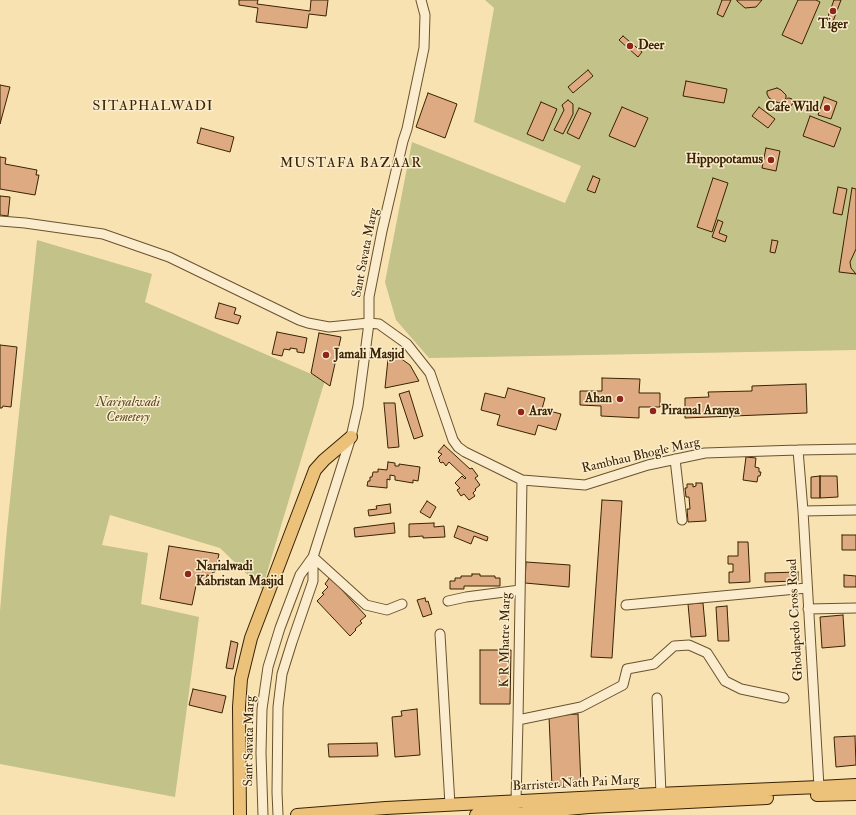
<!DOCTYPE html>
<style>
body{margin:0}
canvas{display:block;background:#f8e2b2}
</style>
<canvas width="856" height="815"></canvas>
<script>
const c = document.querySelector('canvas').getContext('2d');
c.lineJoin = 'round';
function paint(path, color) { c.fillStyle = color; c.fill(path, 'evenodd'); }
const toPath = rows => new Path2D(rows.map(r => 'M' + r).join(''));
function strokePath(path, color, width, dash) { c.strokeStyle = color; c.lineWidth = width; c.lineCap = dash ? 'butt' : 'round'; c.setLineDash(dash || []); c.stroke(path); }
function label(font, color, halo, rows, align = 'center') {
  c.font = font + ' "IM FELL Double Pica",serif'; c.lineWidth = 3; c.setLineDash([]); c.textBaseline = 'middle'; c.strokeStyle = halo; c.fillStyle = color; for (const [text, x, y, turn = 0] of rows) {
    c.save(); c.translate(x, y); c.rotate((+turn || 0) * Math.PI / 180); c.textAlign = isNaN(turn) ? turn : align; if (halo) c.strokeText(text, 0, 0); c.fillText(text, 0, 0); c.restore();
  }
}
const green = toPath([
 [485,0,856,0,856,350,429,358,396,320,385,282,412,142,565,203,581,166,474,122,494,8],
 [37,240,152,274,145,302,325,380,262,589,220,548,110,515,102,545,148,553,141,604,199,617,175,797,0,764,0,611,7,529]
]);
const building = toPath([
 [239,0,258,0,257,4,310,11,311,0,328,0,326,16,309,14,307,28,256,22,258,8,239,5,239,0],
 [722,0,731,0,723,17,717,14,722,0],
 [737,0,762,0,756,7,745,8,737,1,737,0],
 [798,0,816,0,820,2,802,44,782,35,798,0],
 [834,0,841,0,832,24,826,22,834,0],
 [623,36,642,52,638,57,619,40,623,36],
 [588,70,593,76,573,93,568,87,588,70],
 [686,81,727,89,724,103,683,96,686,81],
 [0,85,10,87,0,124,0,85],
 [777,88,781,90,786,95,786,98,783,101,779,103,774,101,769,98,767,94,767,91,777,88],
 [428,93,457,104,445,138,416,127,428,93],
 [824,97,837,102,831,119,818,115,824,97],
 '785 102a4 4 0 1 1 8 0a4 4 0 1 1-8 0Z',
 [568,100,573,104,573,114,563,134,554,130,564,110,562,105,568,100],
 [541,102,557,109,543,141,527,134,541,102],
 [622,107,648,118,635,147,609,136,622,107],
 [759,107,775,119,768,128,752,116,759,107],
 [579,108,591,113,579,139,567,133,579,108],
 [810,116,841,128,834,147,803,136,810,116],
 [201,128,234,137,230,152,197,143,201,128],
 [766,148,780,151,776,171,762,168,766,148],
 [0,157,6,158,5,164,37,170,36,175,39,175,35,195,0,189,0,157],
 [593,176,600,179,595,193,587,190,593,176],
 [713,178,728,183,712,232,697,227,713,178],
 [838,187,847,189,842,215,833,213,838,187],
 [852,188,856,189,856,249,850,262,851,268,856,274,839,272,852,188],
 [0,196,10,197,8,216,0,215,0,196],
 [718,220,723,222,719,233,727,236,725,242,712,237,718,220],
 [772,240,778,241,775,253,770,252,772,240],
 [219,303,236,308,234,314,241,316,238,324,215,318,219,303],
 [277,332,307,338,304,353,297,352,297,349,290,348,290,350,284,349,282,356,272,354,277,332],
 [319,333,341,337,330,386,311,373,319,333],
 [0,345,17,347,11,407,3,406,2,408,0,408,0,345],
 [396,355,410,365,419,381,385,388,388,359,396,355],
 [602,378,640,379,639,393,660,393,660,407,639,407,639,418,601,416,601,406,580,405,580,391,602,391,602,378],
 [806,384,807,413,685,418,685,398,709,397,708,392,752,391,752,386,806,384],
 [508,388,545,398,542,409,561,414,556,430,538,425,535,435,497,425,500,415,481,410,485,393,505,398,508,388],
 [409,391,423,436,414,439,399,394,409,391],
 [384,403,395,403,399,447,388,448,384,403],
 [444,445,470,469,472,468,478,476,475,478,480,485,475,489,476,490,473,493,475,496,469,500,464,494,461,496,457,490,460,488,455,483,462,476,465,479,466,478,449,462,446,466,443,462,441,463,439,461,440,460,438,458,442,454,438,452,444,445],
 [746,457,756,458,755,467,759,468,759,472,761,472,760,476,758,476,757,482,743,480,746,457],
 [388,462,395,463,395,466,399,466,399,464,420,467,418,481,413,480,413,483,395,480,395,476,390,475,390,480,387,479,387,488,367,486,368,481,370,481,370,477,372,477,373,472,378,472,378,469,387,470,388,462],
 [820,476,820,498,811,498,811,477,820,476],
 [820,476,837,476,838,497,820,498,820,476],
 [696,483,702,483,706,521,688,522,687,509,690,509,689,497,686,497,685,488,687,488,687,484,693,484,693,487,696,486,696,483],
 [602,500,622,501,612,658,591,657,602,500],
 [427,501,436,507,430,518,420,512,427,501],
 [390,504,391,513,369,516,368,510,377,509,376,506,390,504],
 [394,523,395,533,355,537,354,528,394,523],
 [434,523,434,527,444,526,445,537,423,538,423,536,409,537,409,524,434,523],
 [458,526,488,537,487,541,474,536,471,544,454,537,458,526],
 [842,535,856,535,856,550,842,550,842,535],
 [738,542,748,542,750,582,729,583,729,572,733,572,733,564,728,564,728,556,738,556,738,542],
 [169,546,219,554,215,572,213,572,212,576,207,575,206,582,197,581,192,605,160,599,169,546],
 [526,562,570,565,569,587,525,583,526,562],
 [798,572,798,581,765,582,765,573,798,572],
 [472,574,480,574,480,576,495,576,495,578,500,578,500,586,464,586,464,589,450,589,450,581,455,581,455,578,461,578,461,576,472,576,472,574],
 [844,575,856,576,856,587,844,587,844,575],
 [330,577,366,616,360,621,362,623,355,629,356,630,350,636,317,601,324,594,322,593,328,587,325,584,330,577],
 [425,598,426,602,428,601,432,614,423,617,417,600,425,598],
 [703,603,706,636,691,637,688,604,703,603],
 [727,606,729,641,718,641,716,607,727,606],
 [843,615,845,646,822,648,820,617,843,615],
 [231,641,238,643,233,669,226,668,231,641],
 [480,650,511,650,510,704,480,704,480,650],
 [193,689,226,696,222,713,189,705,193,689],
 [417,709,420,755,395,757,392,717,402,716,401,711,417,709],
 [578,714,581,785,552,787,549,716,578,714],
 [855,736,856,765,836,767,834,737,855,736],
 [377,743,378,756,329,757,328,744,377,743]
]);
const minor = toPath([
 [0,221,25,223,103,234,169,257,299,320,308,323,329,327,369,323,379,324,407,344,430,373,453,440,458,447,465,452,522,480,585,485,648,465,705,453,798,450,856,449],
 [798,450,803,511,819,787],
 [675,459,682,520],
 [803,511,856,510],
 [313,557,366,605,387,610,402,604],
 [448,601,466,597,520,590],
 [626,605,807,588],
 [808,609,856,608],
 [440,634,450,805],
 [657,698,661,794],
 [518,720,581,707,623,685,627,669,654,664,674,646,689,645,707,653,725,681,741,689,784,698],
 [516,802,518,720,522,480],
 [263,815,261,753,262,709,268,667,280,628,300,575,313,557,351,437,358,406,369,323,369,297,382,231,403,141,407,129,424,48,425,15,421,0],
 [278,815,277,792,278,707,282,674,292,642,313,581,313,557]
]);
const major = toPath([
 [817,795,856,794],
 [240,815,239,707,241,679,251,638,315,470,324,460,351,437],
 [297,815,386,808,657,794,819,787,856,785],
 [476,815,523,813,589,807,767,798]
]);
const markers = [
 [833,11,4,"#8f2418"],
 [630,46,4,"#8f2418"],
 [827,108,4,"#8f2418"],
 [771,160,4,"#8f2418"],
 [326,355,4,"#8f2418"],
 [620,399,4,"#8f2418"],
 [653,411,4,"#8f2418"],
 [521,412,4,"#8f2418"],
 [188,574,4,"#8f2418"]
];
const poiNames = [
 ["Tiger",833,25,"center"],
 ["Deer",638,46],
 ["Cafe Wild",819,108,"right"],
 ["Hippopotamus",763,160,"right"],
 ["Jamali Masjid",334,355],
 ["Ahan",612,399,"right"],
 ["Piramal Aranya",661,411],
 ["Arav",529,412],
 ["Narialwadi",196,567],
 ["Kabristan Masjid",196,582]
];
const streetNames = [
 ["Sant Savata Marg",366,253,-79],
 ["Rambhau Bhogle Marg",641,456,-13],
 ["Ghodapedo Cross Road",796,620,-93],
 ["K R Mhatre Marg",506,640,-89],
 ["Sant Savata Marg",250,741,-89],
 ["Barrister Nath Pai Marg",576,784,-3]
];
const parkNames = [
 ["Nariyalwadi",128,403],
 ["Cemetery",128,418]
];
const neighbourhoodNames = [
 ["SITAPHALWADI",153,107],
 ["MUSTAFA BAZAAR",351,164]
];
paint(green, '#c2c289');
paint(building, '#ddaa81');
strokePath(building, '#392303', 1);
strokePath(minor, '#69532f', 11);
strokePath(major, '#392303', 14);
strokePath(minor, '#faeccd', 9);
strokePath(major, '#ecc179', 12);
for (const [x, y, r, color] of markers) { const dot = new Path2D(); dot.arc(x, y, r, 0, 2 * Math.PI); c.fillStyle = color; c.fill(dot); strokePath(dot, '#faeccd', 1.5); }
label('bold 13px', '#392303', '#faeccd', poiNames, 'left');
label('13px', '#392303', '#faeccd', streetNames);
label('italic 13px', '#5b4b24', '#faeccd', parkNames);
c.letterSpacing = '1px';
label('14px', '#392303', '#faeccd', neighbourhoodNames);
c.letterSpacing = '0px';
</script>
